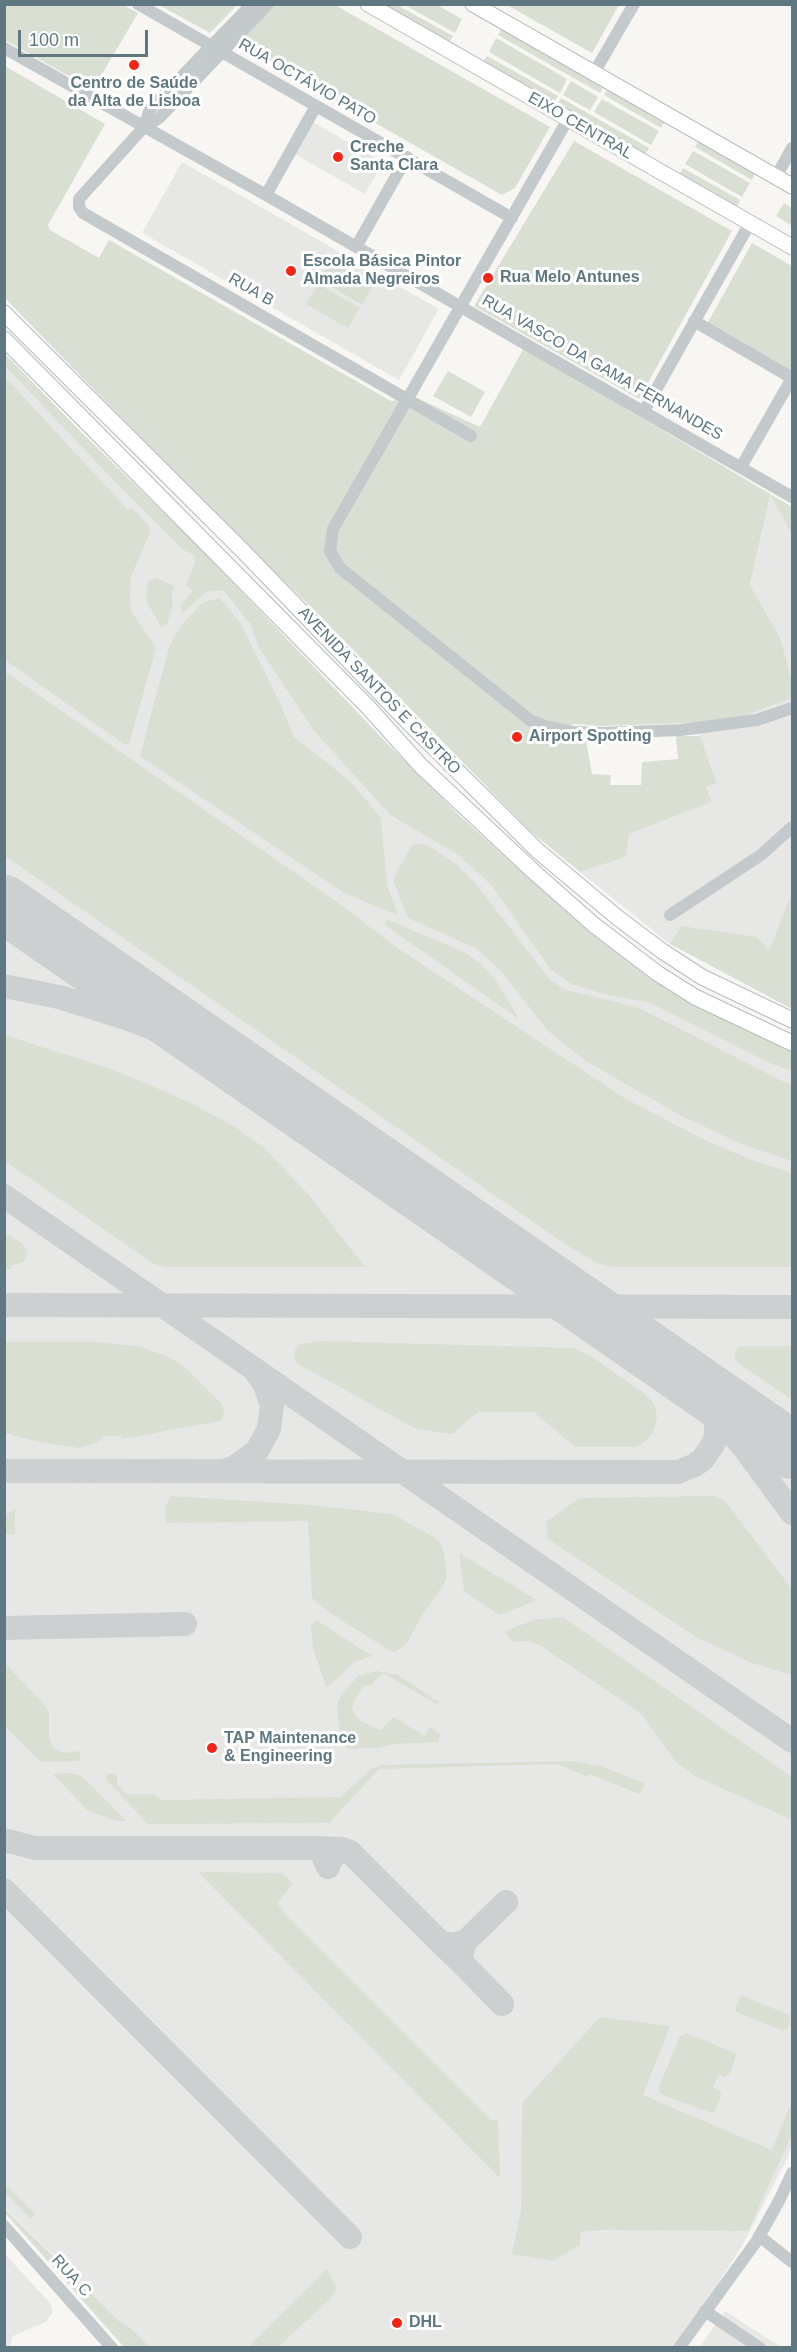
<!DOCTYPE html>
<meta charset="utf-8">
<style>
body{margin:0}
#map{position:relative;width:797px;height:2352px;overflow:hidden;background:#f7f6f3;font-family:Helvetica,sans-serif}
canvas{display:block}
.frame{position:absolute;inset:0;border:6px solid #5e7781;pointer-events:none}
.scale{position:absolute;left:18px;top:30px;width:130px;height:27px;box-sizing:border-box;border:3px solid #5e7781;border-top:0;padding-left:8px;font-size:18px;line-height:21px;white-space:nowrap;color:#5e7781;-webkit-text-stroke:4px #fff;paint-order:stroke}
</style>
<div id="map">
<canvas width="797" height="2352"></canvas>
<div class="frame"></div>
<div class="scale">100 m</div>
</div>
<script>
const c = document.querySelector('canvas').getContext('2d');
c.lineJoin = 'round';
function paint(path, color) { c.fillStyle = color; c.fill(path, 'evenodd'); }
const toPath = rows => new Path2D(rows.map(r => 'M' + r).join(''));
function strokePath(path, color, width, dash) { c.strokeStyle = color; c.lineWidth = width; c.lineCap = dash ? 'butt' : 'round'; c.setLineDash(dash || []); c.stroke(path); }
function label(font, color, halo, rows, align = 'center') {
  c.font = font + ' Helvetica,sans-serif'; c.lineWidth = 6; c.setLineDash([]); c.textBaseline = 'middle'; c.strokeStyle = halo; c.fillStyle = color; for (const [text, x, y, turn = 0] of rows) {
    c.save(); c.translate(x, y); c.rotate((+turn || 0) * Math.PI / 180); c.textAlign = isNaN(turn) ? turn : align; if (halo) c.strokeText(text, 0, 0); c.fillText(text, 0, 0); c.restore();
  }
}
const built = toPath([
 [311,121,383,162,365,194,293,153],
 [182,162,439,309,399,380,142,233],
 [5,366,113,480,183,550,194,555,201,592,222,591,250,624,259,648,314,731,390,815,458,855,491,885,550,969,571,984,603,994,650,1003,771,1064,792,1071,792,2144,787,2159,742,2246,676,2348,150,2347,132,2329,119,2321,5,2208],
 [770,494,792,534,792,680,780,637,750,585],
 [792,698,792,892,769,950,681,926,670,944,580,872,626,857,629,834,712,802,706,787,717,783,700,736,687,723,739,718],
 [4,2253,50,2303,53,2312,46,2322,13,2336,9,2348,4,2347],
 [725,2311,781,2347,699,2348]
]);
const green = toPath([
 [5,4,123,5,138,13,95,86,65,74,5,40],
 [159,5,237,5,210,33],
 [275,5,335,5,550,127,515,188,502,195,236,44],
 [380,5,397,5,453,36,448,44],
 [405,5,437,5,462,19,455,33],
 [507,5,619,5,592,53],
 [502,28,604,86,600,93,498,35],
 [496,38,567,79,560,93,489,52],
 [487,56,558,96,553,104,482,63],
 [5,66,105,124,48,225,50,230,99,258,109,240,391,401,417,398,480,427,524,348,792,507,792,534,770,495,750,585,780,637,792,680,792,698,739,718,687,723,603,726,572,724,568,740,586,740,592,774,611,775,610,785,641,785,642,762,678,759,676,736,700,736,717,783,706,787,712,802,629,834,626,857,580,872,529,830,323,619,203,502,5,298],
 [571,81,598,97,590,110,563,95],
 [608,88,665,121,661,128,604,95],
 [561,98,649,148,645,156,557,106],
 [602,99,659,131,651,145,594,112],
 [699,140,756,172,752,180,695,147],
 [574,141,732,231,639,399,474,306],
 [693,151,750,183,742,197,685,164],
 [683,168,740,200,736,208,679,175],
 [784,203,792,208,792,226,776,216],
 [752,243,792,266,792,373,707,324],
 [331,260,374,284,362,305,320,280],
 [318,284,360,308,348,328,306,304],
 [4,353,81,432,192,540,383,739,460,816,540,888,608,939,792,1049,792,1071,771,1064,650,1003,603,994,571,984,550,969,491,885,458,855,390,815,314,731,259,648,250,624,223,591,206,592,183,613,180,606,193,591,186,585,195,563,194,555,183,550,113,480,5,366],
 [448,371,485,392,471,417,433,396],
 [5,377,128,510,131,507,149,526,150,533,131,576,130,600,131,611,156,648,129,744,124,744,5,660],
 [155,577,174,586,172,593,173,605,167,625,161,627,147,602,146,596,148,582],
 [220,598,241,624,280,703,294,737,349,780,381,818,387,885,398,915,344,893,140,756,169,647,180,627,203,602],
 [4,671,337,902,396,947,626,1099,711,1143,752,1160,792,1173,792,1267,613,1267,599,1264,565,1244,5,856],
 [418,844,429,846,456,864,476,884,550,980,566,990,637,1007,786,1083,792,1084,792,1161,741,1144,676,1113,586,1061,547,1030,501,971,476,948,408,918,394,883,394,877,412,845],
 [792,892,792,1009,670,944,681,926,757,937,769,950],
 [386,919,466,953,481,964,495,979,519,1019,385,925],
 [5,1035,114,1070,189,1102,235,1127,264,1148,308,1194,365,1267,166,1267,154,1264,5,1161],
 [4,1232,24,1245,28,1253,23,1262,11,1266,11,1269,5,1269],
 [322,1341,573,1348,592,1357,645,1394,655,1405,657,1418,653,1432,645,1442,635,1447,575,1447,534,1412,478,1412,452,1434,416,1429,298,1364,294,1358,295,1350,300,1344],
 [4,1342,94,1342,139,1346,169,1357,186,1368,222,1404,224,1413,221,1421,121,1439,121,1435,103,1437,97,1443,79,1448,35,1441,5,1433],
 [746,1346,792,1346,792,1400,740,1364,735,1359,735,1351,739,1347],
 [171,1496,310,1505,393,1514,435,1538,440,1543,444,1553,447,1579,421,1617,408,1642,396,1652,392,1652,330,1613,312,1598,308,1521,166,1523,165,1507],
 [714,1496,725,1501,792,1589,792,1675,752,1663,696,1637,548,1539,546,1522,579,1498],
 [15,1509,15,1534,5,1534,5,1515],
 [459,1553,537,1600,499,1615,464,1591],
 [563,1617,792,1777,792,1820,695,1776,675,1761,642,1715,623,1701,541,1646,529,1641,514,1642,504,1632,533,1620],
 [316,1620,372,1656,354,1662,330,1685,326,1686,313,1649,311,1626],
 [5,1663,45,1706,49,1713,49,1738,53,1748,63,1753,80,1751,80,1761,41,1762,5,1726],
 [377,1671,398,1675,439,1702,438,1705,383,1673,371,1685,364,1685,356,1697,352,1707,355,1715,362,1722,380,1730,394,1717,425,1736,430,1727,440,1734,438,1742,395,1744,378,1748,349,1749,346,1746,341,1737,338,1718,337,1706,341,1695,358,1676],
 [573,1761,603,1767,645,1783,640,1794,590,1774,588,1777,557,1764,379,1769,329,1823,148,1824,105,1778,109,1773,113,1773,117,1776,117,1784,126,1794,154,1794,161,1800,341,1797,371,1769,382,1765],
 [70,1773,79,1775,90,1784,126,1821,116,1821,87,1810,53,1774],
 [198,1872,282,1873,293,1884,277,1903,286,1915,491,2120,498,2121,500,2178],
 [743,1996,789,2015,791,2019,787,2029,783,2031,737,2012,735,2009,740,1997],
 [600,2017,670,2026,643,2095,772,2150,792,2101,792,2134,748,2231,604,2230,581,2232,580,2245,553,2261,512,2254,521,2210,522,2103],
 [686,2033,733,2052,736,2055,730,2073,724,2077,718,2075,713,2087,721,2092,721,2096,715,2111,712,2113,662,2095,659,2092,659,2087,680,2036],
 [4,2183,35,2214,31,2219,5,2192],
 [4,2208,119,2321,132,2329,150,2347,124,2347,5,2213],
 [327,2269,337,2289,331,2298,278,2347,248,2347]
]);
const taxiway = toPath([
 [4,986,59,997,126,1018,178,1038,252,1076],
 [4,1196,792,1741],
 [4,1305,792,1307],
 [631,1338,669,1369,715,1414,745,1449,792,1513],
 [4,1471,678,1472,695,1465,703,1459,714,1443,716,1434,716,1414,714,1405,703,1389,696,1383],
 [224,1471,235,1467,257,1451,269,1429,272,1405,264,1383,257,1373],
 [4,1628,185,1624],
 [4,1840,35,1848,315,1848],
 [342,1849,330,1859,328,1867,322,1853,315,1848,342,1849,350,1852,440,1942],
 [4,1890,350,2237],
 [465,1942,506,1902],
 [463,1964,461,1956,465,1942,450,1945,440,1942,463,1964,502,2004]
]);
const runway = toPath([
 [4,904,792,1450]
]);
const minor = toPath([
 [138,4,512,218],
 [268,4,159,118,144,127,79,199,79,207,83,213,471,436],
 [4,48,266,195,792,497],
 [594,73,634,4],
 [568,119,333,529,330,551,340,568,530,720,545,726,573,732,603,733,681,730,757,720,792,708],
 [144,127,150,109,252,4],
 [776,177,792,148],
 [266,195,316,106],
 [356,247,407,157],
 [694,321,792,378],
 [644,411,750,223],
 [741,467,792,378],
 [670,915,761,855,792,827],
 [4,2226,112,2348],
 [759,2236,792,2262],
 [705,2311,760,2348],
 [679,2348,756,2242,779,2201,792,2173]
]);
const major = toPath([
 [368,4,792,247],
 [473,4,792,186],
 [4,313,242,550,409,723,538,851,618,918,662,951,702,977,792,1020],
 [4,339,368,707,421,766,533,871,594,925,657,973,695,997,792,1043]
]);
const markers = [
 [134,65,6,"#f42515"],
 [338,157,6,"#f42515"],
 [291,271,6,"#f42515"],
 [488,278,6,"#f42515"],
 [517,737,6,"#f42515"],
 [212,1748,6,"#f42515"],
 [397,2323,6,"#f42515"]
];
const streetNames = [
 ["RUA OCTÁVIO PATO",307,82,30],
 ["EIXO CENTRAL",580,126,30],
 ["RUA B",251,290,30],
 ["RUA VASCO DA GAMA FERNANDES",602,368,30],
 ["AVENIDA SANTOS E CASTRO",379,691,46],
 ["RUA C",71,2276,48]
];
const poiNames = [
 ["Centro de Saúde",134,84,"center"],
 ["da Alta de Lisboa",134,102,"center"],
 ["Creche",350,148],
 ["Santa Clara",350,166],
 ["Escola Básica Pintor",303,262],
 ["Almada Negreiros",303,280],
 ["Rua Melo Antunes",500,278],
 ["Airport Spotting",529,737],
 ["TAP Maintenance",224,1739],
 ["& Engineering",224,1757],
 ["DHL",409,2323]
];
paint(built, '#e7e8e6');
paint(green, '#d9dfd3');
strokePath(taxiway, '#ccd0d1', 24);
strokePath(runway, '#ccd0d1', 58);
strokePath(major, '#b6bdbf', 17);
strokePath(minor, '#c4c9cc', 12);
strokePath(major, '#fff', 15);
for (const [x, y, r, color] of markers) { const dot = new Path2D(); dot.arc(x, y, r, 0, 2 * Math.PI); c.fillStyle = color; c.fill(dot); strokePath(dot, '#fff', 2); }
label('16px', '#5e7781', '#fff', streetNames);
label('bold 16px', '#5e7781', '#fff', poiNames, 'left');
</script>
